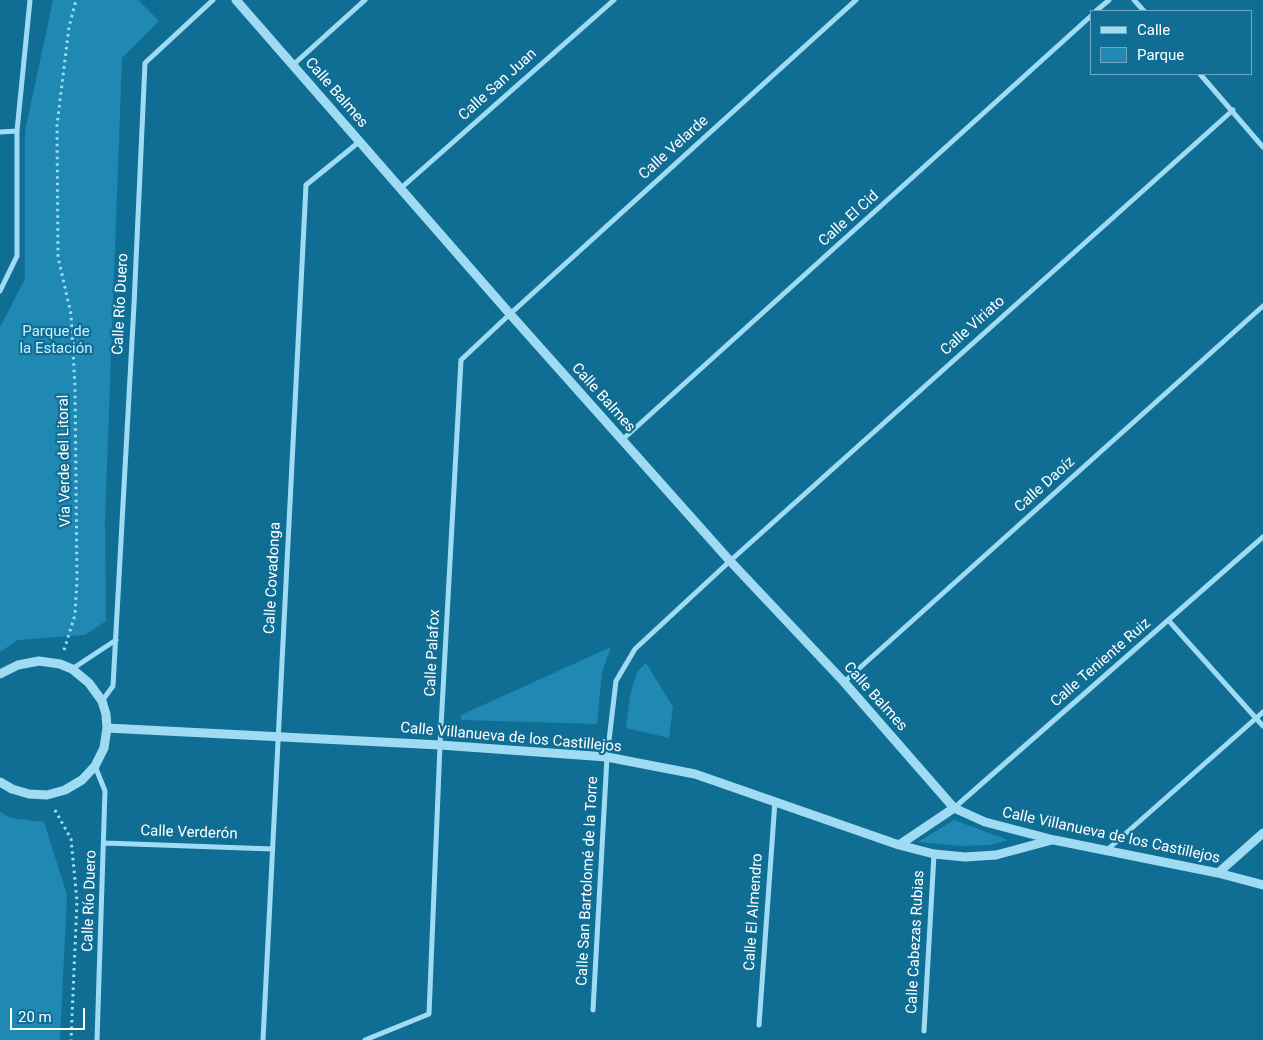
<!DOCTYPE html>
<meta charset="utf-8">
<style>
body{margin:0}
#map{position:relative;width:1263px;height:1040px;overflow:hidden;background:#106e95;font-family:Roboto,sans-serif}
canvas{display:block}
.legend{position:absolute;left:1090px;top:10px;width:162px;height:65px;box-sizing:border-box;background:#106e95;border:1px solid #70a8bf;margin:0;padding:6px 9px;list-style:none;font-size:15px;color:#fff}
.legend li{display:flex;align-items:center;gap:10px;height:25px}
.legend b{width:25px;border:1px solid #70a8bf}
.scale{position:absolute;left:10px;top:1008px;width:75px;height:22px;box-sizing:border-box;border:2px solid #fff;border-top:0;padding-left:6px;font-size:15px;line-height:18px;white-space:nowrap;color:#fff;-webkit-text-stroke:4px #106e95;paint-order:stroke}
</style>
<div id="map">
<canvas width="1263" height="1040"></canvas>
<ul class="legend">
<li><b style="height:6px;background:#9fdcf4"></b>Calle</li>
<li><b style="height:14px;background:#1f89b3"></b>Parque</li>
</ul>
<div class="scale">20 m</div>
</div>
<script>
const c = document.querySelector('canvas').getContext('2d');
c.lineJoin = 'round';
function paint(path, color) { c.fillStyle = color; c.fill(path, 'evenodd'); }
const toPath = rows => new Path2D(rows.map(r => 'M' + r).join(''));
function strokePath(path, color, width, dash) { c.strokeStyle = color; c.lineWidth = width; c.lineCap = dash ? 'butt' : 'round'; c.setLineDash(dash || []); c.stroke(path); }
function label(font, color, halo, rows, align = 'center') {
  c.font = font + ' Roboto,sans-serif'; c.lineWidth = 4.5; c.setLineDash([]); c.textBaseline = 'middle'; c.strokeStyle = halo; c.fillStyle = color; for (const [text, x, y, turn = 0] of rows) {
    c.save(); c.translate(x, y); c.rotate((+turn || 0) * Math.PI / 180); c.textAlign = isNaN(turn) ? turn : align; if (halo) c.strokeText(text, 0, 0); c.fillText(text, 0, 0); c.restore();
  }
}
const green = toPath([
 [53,0,138,0,159,21,122,58,105,519,106,621,85,635,18,640,0,652,0,327,25,279,25,131],
 [611,647,602,672,597,724,461,720,461,715],
 [646,663,673,707,669,738,626,728,630,695,637,672],
 [0,812,11,818,44,822,67,895,60,1040,0,1040],
 [954,820,1008,840,990,845,960,846,918,842]
]);
const path = toPath([
 [64,650,75,615,77,580,75,387,71,314,58,257,57,125,69,27,76,0],
 [55,810,71,839,77,901,71,1040]
]);
const minor = toPath([
 [1134,0,1144,11],
 [1096,11,1109,0],
 [293,65,365,0],
 [1200,74,1263,147],
 [0,132,17,131],
 [400,189,614,0],
 [0,291,17,256,17,131,30,0],
 [622,440,1092,15],
 [1169,621,1263,726],
 [72,669,116,640],
 [844,682,1263,306],
 [102,701,113,686,134,305,145,63,213,0],
 [95,766,105,791,97,1040],
 [954,808,1263,537],
 [105,843,272,849],
 [1107,850,1263,712],
 [593,1010,607,757,616,681,635,649,730,561,1233,110],
 [759,1025,775,801],
 [924,1031,934,854],
 [263,1040,306,185,359,142],
 [365,1040,429,1014,440,745,461,360,510,314,856,0]
]);
const tertiary = toPath([
 [236,0,510,314,730,561,844,682,954,808,985,822,1054,840,1218,873,1263,885],
 [0,674,18,665,39,661,60,664,72,669,89,683,102,701,106,714,107,728,104,748,95,766,82,780,65,790,47,795,29,794,12,789,0,782],
 [107,728,440,745,607,757,695,774,899,845,934,854,965,857,996,855,1052,840],
 [899,845,954,808],
 [1218,873,1263,833]
]);
const streetNames = [
 ["Calle San Juan",498,85,-42],
 ["Calle Balmes",336,93,49],
 ["Calle Velarde",674,148,-42],
 ["Calle El Cid",849,219,-42],
 ["Calle Río Duero",121,304,-87],
 ["Calle Viriato",973,326,-42],
 ["Calle Balmes",603,398,48],
 ["Vía Verde del Litoral",65,461,-91],
 ["Calle Daoíz",1045,485,-42],
 ["Calle Covadonga",273,578,-87],
 ["Calle Palafox",433,653,-87],
 ["Calle Teniente Ruiz",1101,663,-41],
 ["Calle Balmes",875,697,48],
 ["Calle Villanueva de los Castillejos",511,738,5],
 ["Calle Verderón",189,833,2],
 ["Calle Villanueva de los Castillejos",1111,836,12],
 ["Calle San Bartolomé de la Torre",588,881,-87],
 ["Calle Río Duero",90,901,-88],
 ["Calle El Almendro",754,912,-86],
 ["Calle Cabezas Rubias",916,942,-87]
];
const parkNames = [
 ["Parque de",56,332],
 ["la Estación",56,349]
];
paint(green, '#1f89b3');
strokePath(path, '#9fdcf4', 3, [2.5, 4]);
strokePath(minor, '#9fdcf4', 5);
strokePath(tertiary, '#9fdcf4', 9);
label('15px', '#fff', '#106e95', streetNames);
label('15px', '#c7effe', '#106e95', parkNames);
</script>
